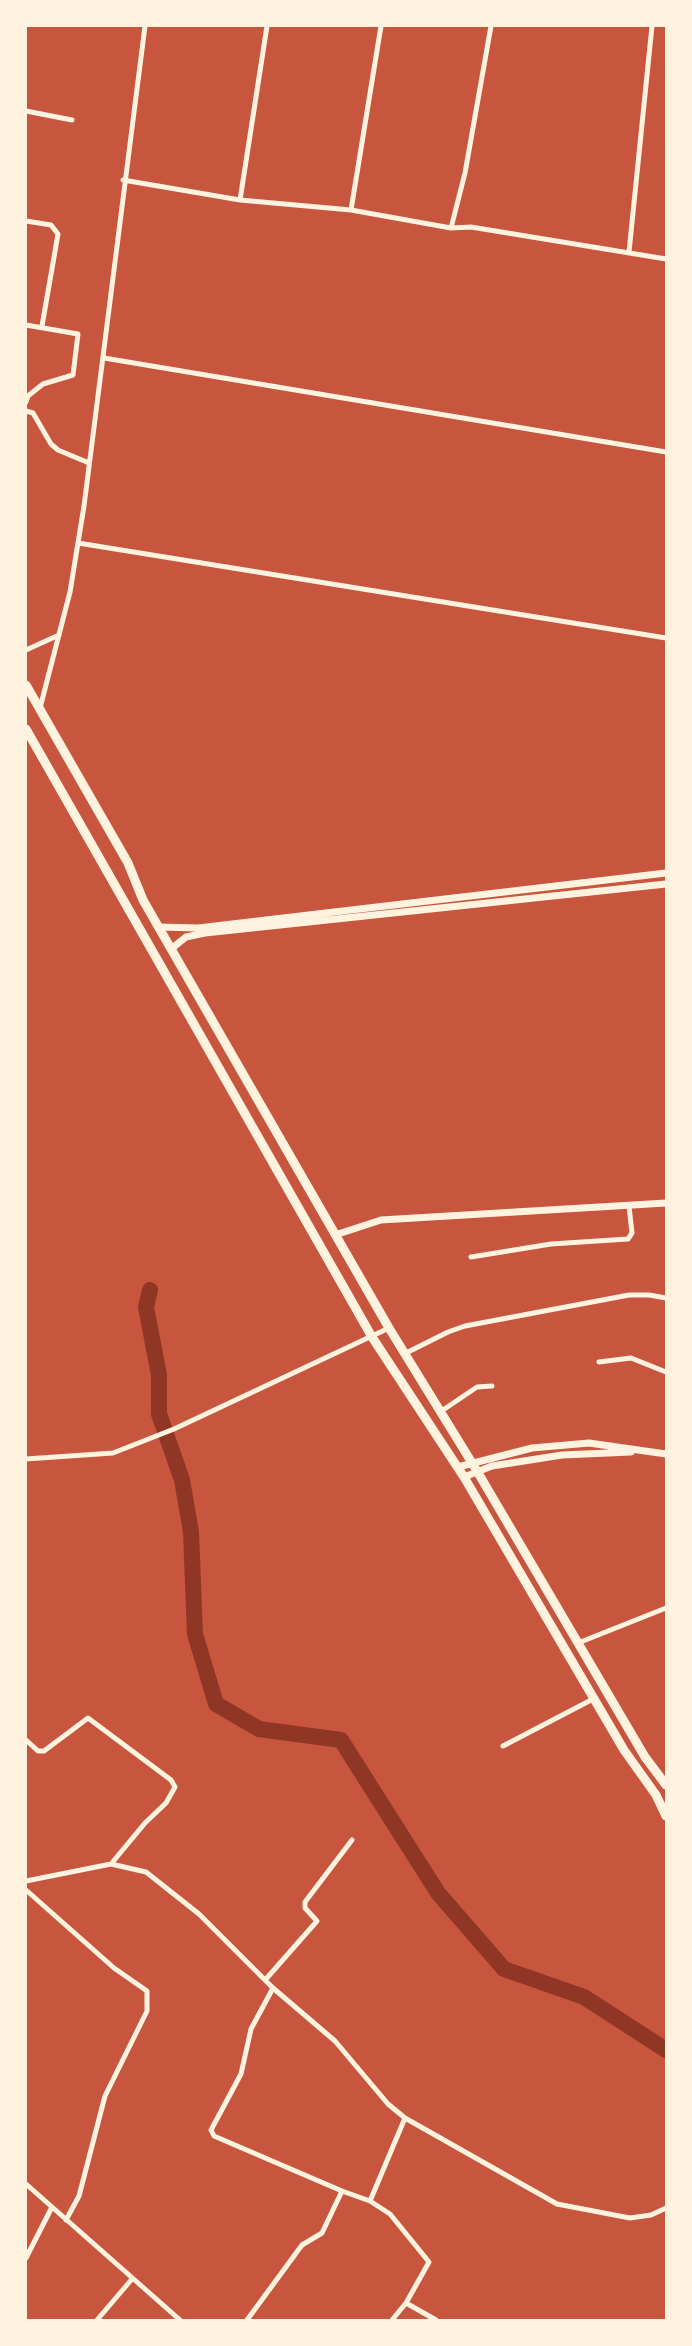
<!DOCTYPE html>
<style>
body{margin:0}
#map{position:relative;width:692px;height:2346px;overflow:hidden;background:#c8553d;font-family:Bitter,serif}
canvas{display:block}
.frame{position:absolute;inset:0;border:27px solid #fff3e0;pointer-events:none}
</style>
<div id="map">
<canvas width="692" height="2346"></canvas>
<div class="frame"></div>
</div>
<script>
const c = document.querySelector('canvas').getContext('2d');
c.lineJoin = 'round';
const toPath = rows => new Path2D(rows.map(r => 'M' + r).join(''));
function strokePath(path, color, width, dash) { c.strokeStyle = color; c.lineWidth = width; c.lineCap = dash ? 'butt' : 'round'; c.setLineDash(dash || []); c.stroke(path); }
const river = toPath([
 [150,1290,146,1307,159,1375,159,1414,182,1480,191,1532,195,1634,216,1704,259,1729,341,1740,438,1893,504,1969,584,1997,666,2050]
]);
const minor = toPath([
 [26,111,72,120],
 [123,180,240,200,351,210,451,228,471,227,666,259],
 [240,200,267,26],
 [351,210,381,26],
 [26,221,51,225,58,234,42,326],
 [451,228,465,173,491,26],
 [629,252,652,26],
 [26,325,78,334,73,375,43,384,28,396,26,402],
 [104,358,666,452],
 [26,411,33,413,51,444,58,450,89,463],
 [78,543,666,638],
 [26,650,59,635],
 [40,708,70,592,84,506,145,26],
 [471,1257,551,1244,628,1239,632,1233,629,1206],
 [404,1354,448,1332,465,1326,629,1295,649,1295,666,1298],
 [599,1362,631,1358,666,1372],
 [440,1412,477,1387,492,1386],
 [26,1459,113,1453,174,1429,389,1328],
 [578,1643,666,1608],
 [26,1740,38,1751,44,1751,88,1718,171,1780,175,1787,166,1803,145,1823,111,1864],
 [503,1746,595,1698],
 [26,1881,111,1864,146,1872,199,1914,273,1988,335,2041,388,2104,405,2118,557,2204,630,2218,651,2215,666,2208],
 [26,1890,114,1968,147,1991,147,2011,105,2096,79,2196,66,2220],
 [266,1979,317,1921,305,1908,305,1902,352,1840],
 [273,1988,251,2029,241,2074,211,2130,214,2136,342,2191,370,2201,390,2214,429,2262,406,2303,392,2320],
 [26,2184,180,2320],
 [370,2201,405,2118],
 [26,2258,51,2209],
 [406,2303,436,2320],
 [97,2320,132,2279],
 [247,2320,302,2245,322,2233,342,2191]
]);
const tertiary = toPath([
 [159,927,198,928,666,873],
 [171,949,186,937,205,933,666,884],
 [335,1235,381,1220,666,1203],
 [458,1467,532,1448,589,1443,666,1454],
 [464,1477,492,1466,562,1455,631,1452]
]);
const trunk = toPath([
 [26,685,128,863,143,900,389,1328,477,1471,645,1757,666,1785],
 [26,729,372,1337,464,1477,624,1750,656,1795,666,1816]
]);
strokePath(river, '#8f3625', 16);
strokePath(minor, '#fff3e0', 5);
strokePath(tertiary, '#fff3e0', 7);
strokePath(trunk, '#fff3e0', 9);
</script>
